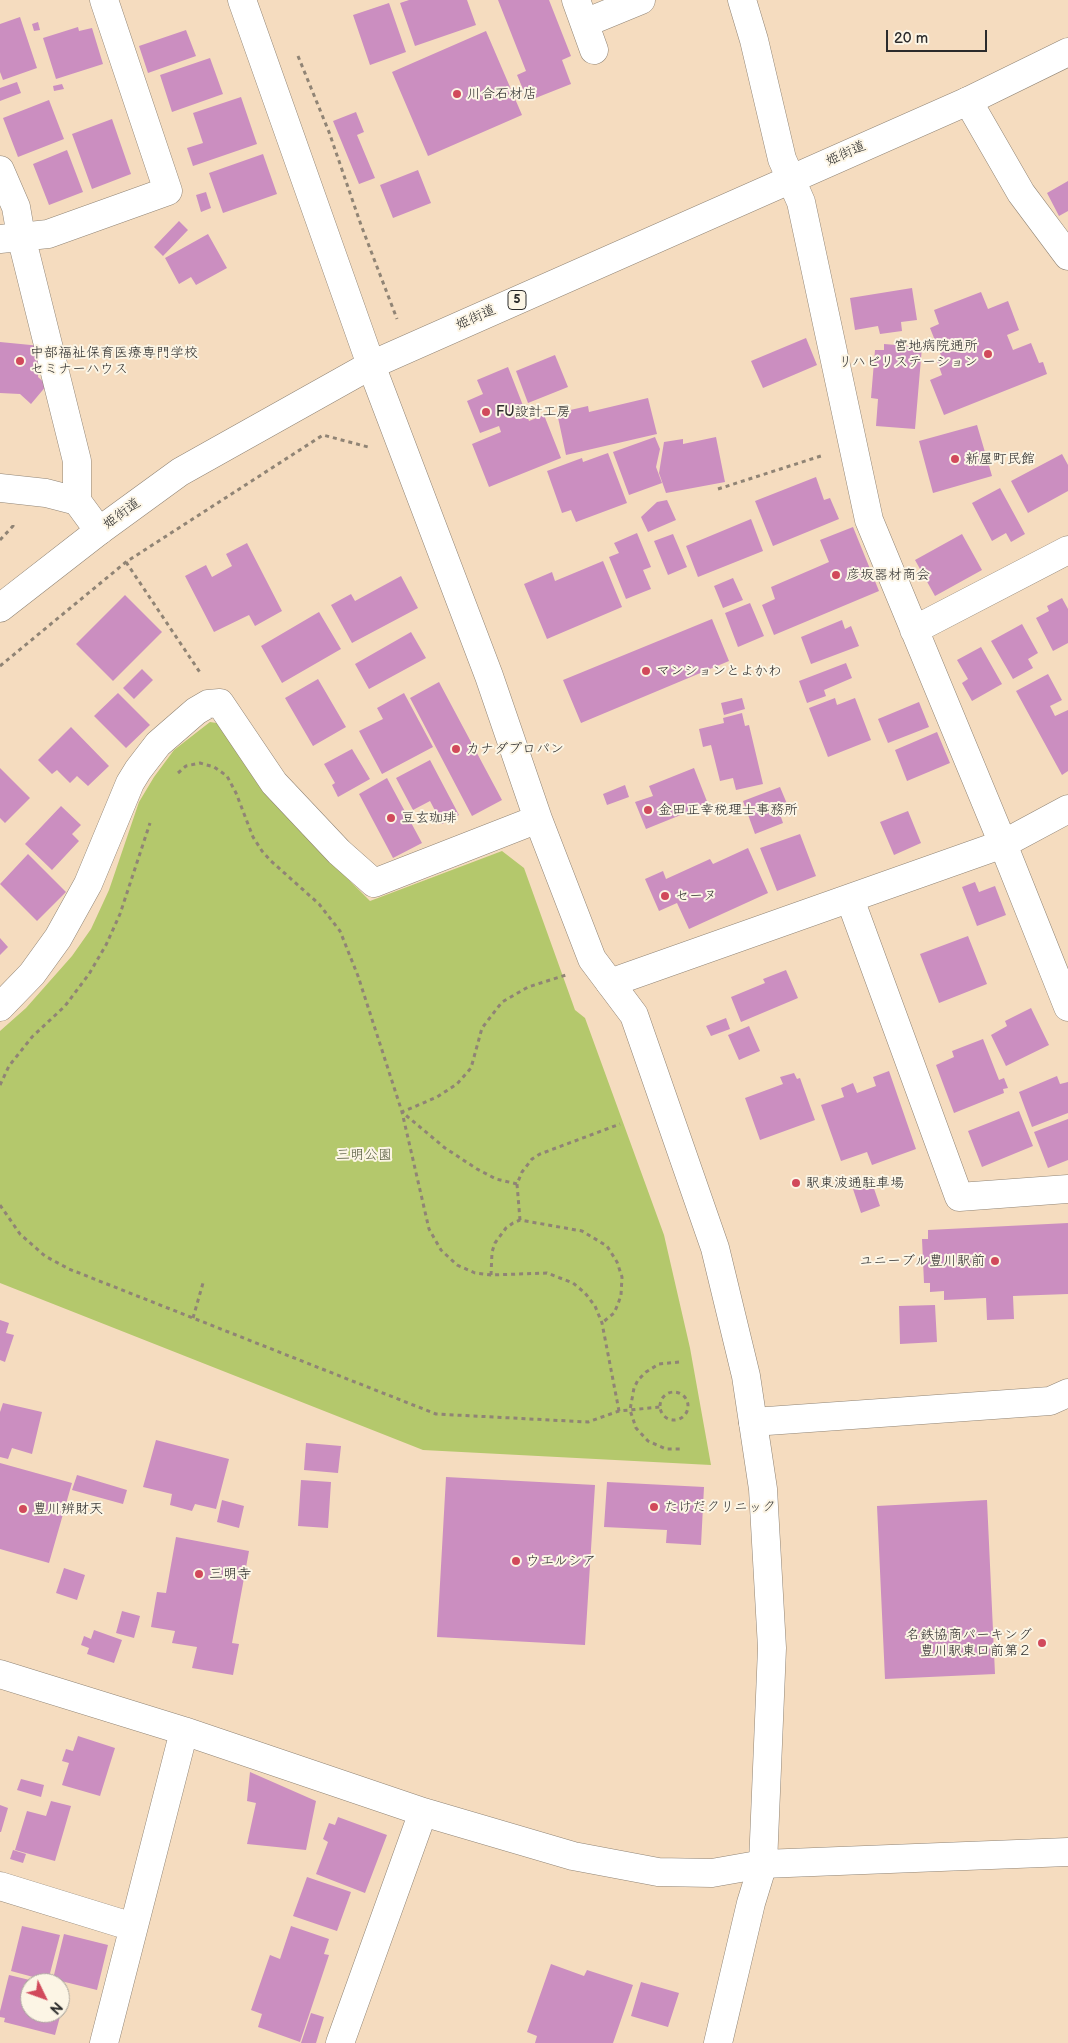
<!DOCTYPE html>
<meta charset="utf-8">
<style>
body{margin:0}
#map{position:relative;width:1068px;height:2043px;overflow:hidden;background:#f5dcbf;font-family:"Balsamiq Sans",sans-serif}
canvas{display:block}
.north{position:absolute;left:20px;top:1973px;width:50px;height:50px;box-sizing:border-box;background:#fcf5e5;border:1px solid #a8a49b;border-radius:50%;rotate:132deg;font-size:14px;font-weight:700;line-height:20px;text-align:center;color:#2b2b2b}
.north::after{content:'';display:block;margin:auto;width:18px;height:22px;background:#d1495b;clip-path:polygon(50% 0,100% 100%,50% 72%,0 100%)}
.scale{position:absolute;left:886px;top:30px;width:101px;height:22px;box-sizing:border-box;border:2px solid #2b2b2b;border-top:0;padding-left:6px;font-size:15px;line-height:18px;white-space:nowrap;color:#2b2b2b;-webkit-text-stroke:4px #fcf5e5;paint-order:stroke}
</style>
<div id="map">
<canvas width="1068" height="2043"></canvas>
<div class="north">N</div>
<div class="scale">20 m</div>
</div>
<script>
const c = document.querySelector('canvas').getContext('2d');
c.lineJoin = 'round';
function paint(path, color) { c.fillStyle = color; c.fill(path, 'evenodd'); }
const toPath = rows => new Path2D(rows.map(r => 'M' + r).join(''));
function strokePath(path, color, width, dash) { c.strokeStyle = color; c.lineWidth = width; c.lineCap = dash ? 'butt' : 'round'; c.setLineDash(dash || []); c.stroke(path); }
function label(font, color, halo, rows, align = 'center') {
  c.font = font + ' "Balsamiq Sans","Klee One",sans-serif'; c.lineWidth = 4; c.setLineDash([]); c.textBaseline = 'middle'; c.strokeStyle = halo; c.fillStyle = color; for (const [text, x, y, turn = 0] of rows) {
    c.save(); c.translate(x, y); c.rotate((+turn || 0) * Math.PI / 180); c.textAlign = isNaN(turn) ? turn : align; if (halo) c.strokeText(text, 0, 0); c.fillText(text, 0, 0); c.restore();
  }
}
const green = toPath([
 [210,722,223,724,249,769,296,827,370,901,502,851,524,868,575,1010,585,1018,664,1235,690,1348,711,1465,423,1450,0,1283,0,1031,26,1008,72,956,91,929,109,890,139,802,154,777,174,750]
]);
const building = toPath([
 [409,0,467,0,476,25,415,46,400,3],
 [498,0,549,0,571,56,562,60,571,84,528,101,517,75,526,71],
 [389,3,406,52,370,65,353,15],
 [20,17,37,68,3,80,0,72,0,24],
 [38,22,40,30,34,31,32,24],
 [78,27,79,31,92,28,103,64,56,79,43,38],
 [186,30,196,56,148,73,139,46],
 [486,31,522,115,428,156,392,72],
 [210,58,223,94,172,112,160,75],
 [17,82,21,93,0,101,0,88],
 [62,84,64,89,54,91,53,86],
 [241,97,257,144,193,166,187,148,203,143,193,113],
 [49,100,64,139,18,157,3,118],
 [356,112,364,132,357,135,375,178,359,184,333,121],
 [112,119,131,174,92,189,72,134],
 [67,150,83,192,49,205,33,164],
 [263,154,277,194,223,213,209,173],
 [418,170,431,203,393,218,380,185],
 [1068,181,1068,211,1059,216,1047,193],
 [206,192,211,208,201,212,196,195],
 [179,221,188,230,163,256,154,247],
 [208,234,227,268,196,285,191,277,179,284,165,258],
 [912,288,917,320,901,322,902,331,880,334,878,326,855,330,850,298],
 [981,292,988,309,1008,301,1019,330,1007,335,1013,350,1031,343,1039,363,1043,362,1047,374,944,415,930,380,942,375,937,361,942,358,930,328,939,324,934,310],
 [806,338,817,365,763,388,751,361],
 [0,342,41,346,38,377,47,385,31,404,20,394,0,393],
 [884,344,922,347,915,429,876,426,878,399,871,398,875,350,884,350],
 [555,355,568,387,528,403,516,371],
 [508,367,529,421,544,415,561,458,489,487,472,444,501,432,499,426,480,433,467,401,483,394,477,380],
 [648,398,657,434,566,455,557,413,588,406,589,412],
 [977,425,992,476,933,493,919,441],
 [655,437,660,449,656,467,662,483,629,495,613,452],
 [716,437,725,482,666,493,659,473,664,442,683,439,683,444],
 [608,453,627,503,576,522,571,510,562,513,547,471,582,458,583,462],
 [1062,454,1068,465,1068,491,1028,513,1011,481],
 [816,477,824,500,830,498,839,519,773,546,755,501],
 [1000,488,1025,534,1011,542,1006,533,992,541,972,503],
 [667,500,676,520,648,532,641,517,657,502],
 [751,519,763,551,698,577,686,546],
 [853,527,879,591,774,635,762,605,775,599,771,587,829,562,820,540],
 [637,533,651,567,643,570,651,589,626,599,609,557,619,553,614,543],
 [673,534,687,567,668,575,654,541],
 [962,534,982,570,935,596,915,560],
 [247,543,282,611,255,626,249,615,214,632,185,576,206,565,212,577,232,566,226,554],
 [603,561,622,607,547,639,524,584,552,572,555,581],
 [401,576,418,608,352,643,331,605,351,594,355,601],
 [733,578,743,600,723,608,714,586],
 [125,595,162,632,113,681,76,644],
 [1062,598,1068,609,1068,643,1053,651,1036,618,1049,611,1047,606],
 [750,603,764,636,738,647,725,613],
 [319,612,341,649,282,683,261,646],
 [712,619,729,661,581,723,563,680],
 [842,620,845,629,851,626,859,646,811,664,801,637],
 [1022,624,1038,653,1028,659,1033,668,1013,679,991,641],
 [411,632,426,658,369,689,355,664],
 [981,647,1002,684,972,701,962,683,968,679,957,660],
 [846,663,852,678,824,690,826,696,807,703,799,681],
 [142,669,153,680,134,699,123,688],
 [1048,674,1062,700,1050,706,1055,716,1068,710,1068,771,1062,775,1016,691],
 [318,679,346,727,313,746,285,698],
 [439,682,502,800,472,816,410,698],
 [118,693,150,725,126,748,94,716],
 [404,693,433,747,382,774,359,731,383,719,377,708],
 [742,698,745,709,724,715,721,703],
 [835,698,837,705,855,698,871,740,828,757,809,708],
 [919,702,929,727,888,743,878,719],
 [742,713,745,726,749,725,763,784,736,790,733,778,720,781,711,745,703,747,699,729,724,723,723,718],
 [71,727,109,766,88,786,77,776,70,783,57,770,52,774,38,760],
 [937,732,950,763,907,781,895,750],
 [352,749,370,779,338,797,332,785,335,783,324,764],
 [430,760,459,815,442,824,430,801,413,810,396,778],
 [0,768,30,798,5,823,0,818],
 [694,768,708,804,646,829,635,802,653,796,649,786],
 [387,778,422,843,393,858,359,794],
 [625,785,629,797,607,805,603,794],
 [780,787,790,811,780,814,783,823,755,834,743,801],
 [61,806,81,825,72,834,79,841,52,870,25,844],
 [908,811,921,843,894,855,880,822],
 [800,834,816,876,777,891,760,848],
 [748,848,768,893,689,929,677,903,659,911,645,879,663,871,666,879,710,859,713,864],
 [28,854,66,892,37,921,0,884],
 [975,882,979,892,995,886,1006,915,977,926,962,887],
 [968,936,987,984,939,1003,920,954],
 [0,938,8,947,0,955],
 [786,970,798,998,741,1022,731,997,765,983,763,979],
 [1031,1008,1049,1045,1006,1066,991,1035,1007,1026,1005,1021],
 [726,1018,730,1029,711,1036,706,1026],
 [749,1026,760,1051,739,1060,728,1035],
 [983,1039,999,1080,1004,1078,1008,1088,1003,1089,1004,1093,954,1113,936,1065,954,1057,952,1051],
 [889,1071,916,1149,872,1165,867,1152,841,1161,821,1105,844,1097,841,1088,853,1083,857,1093,876,1086,873,1077],
 [794,1073,797,1079,800,1078,815,1120,760,1140,745,1098,783,1084,780,1077],
 [1057,1076,1060,1084,1068,1082,1068,1113,1032,1127,1019,1092],
 [1019,1111,1033,1146,982,1167,968,1131],
 [1068,1119,1068,1160,1048,1168,1034,1132],
 [870,1177,880,1206,861,1213,851,1183],
 [1068,1223,1068,1294,1013,1296,1014,1319,987,1320,986,1298,944,1300,944,1291,930,1292,930,1283,924,1283,922,1239,928,1239,928,1230],
 [935,1305,937,1342,900,1344,899,1306],
 [0,1320,9,1323,6,1333,14,1335,5,1362,0,1360],
 [3,1403,42,1412,32,1454,12,1448,8,1459,0,1457,0,1412],
 [156,1440,229,1459,216,1509,195,1504,192,1511,170,1505,172,1494,143,1487],
 [306,1443,341,1446,338,1473,304,1470],
 [0,1463,72,1483,49,1563,0,1549],
 [77,1475,127,1490,123,1504,72,1490],
 [446,1477,595,1485,585,1645,437,1637],
 [301,1480,331,1482,328,1528,298,1526],
 [607,1482,704,1487,701,1545,666,1543,667,1530,604,1527],
 [222,1500,244,1506,239,1528,217,1522],
 [987,1500,995,1674,885,1679,877,1506],
 [176,1537,249,1551,232,1643,239,1644,233,1675,192,1668,197,1647,172,1643,175,1631,151,1627,157,1592,166,1593],
 [64,1568,85,1575,77,1600,56,1593],
 [122,1611,140,1616,134,1638,116,1633],
 [94,1630,122,1640,114,1663,87,1654,89,1648,81,1645,84,1636,91,1639],
 [78,1736,115,1748,100,1796,62,1785,69,1763,62,1761,66,1749,73,1751],
 [250,1772,316,1801,306,1850,247,1844,256,1803,247,1801],
 [21,1779,44,1785,41,1797,17,1790],
 [51,1801,71,1806,55,1861,15,1850,27,1811,46,1816],
 [0,1805,8,1808,1,1832,0,1832],
 [338,1817,387,1835,365,1893,316,1874,328,1842,323,1839,329,1823,335,1825],
 [13,1850,26,1854,23,1863,10,1859],
 [307,1877,351,1892,337,1931,293,1916],
 [22,1926,60,1935,48,1981,11,1971],
 [291,1926,329,1939,324,1954,329,1955,300,2042,258,2027,262,2014,251,2010,270,1955,280,1959],
 [64,1934,108,1945,97,1990,53,1979],
 [551,1964,584,1976,587,1970,633,1985,613,2043,535,2043,537,2036,527,2032],
 [9,1975,38,1982,30,1983,30,2013,61,2013,55,2035,4,2022,5,2018,0,2017,0,2011],
 [641,1982,679,1993,668,2027,631,2016],
 [60,1988,66,1989,61,2012,60,2012],
 [311,2013,324,2017,316,2043,301,2043]
]);
const path = toPath([
 [298,56,329,132,361,225,397,319],
 [718,489,824,455],
 [0,540,13,526,13,521],
 [126,562,201,674],
 [0,666,126,562,323,435,368,447],
 [178,773,186,766,200,763,214,767,227,776,236,793,253,837,262,851,271,861,319,904,340,931,358,976,402,1112,429,1229,441,1250,457,1265,475,1273,491,1275,547,1273,573,1283,585,1293,595,1306,602,1323,619,1411],
 [0,1085,9,1066,32,1037,65,1006,89,974,106,945,120,914,150,823],
 [517,1184,496,1179,477,1169,445,1148,402,1112,437,1097,457,1084,471,1068,482,1028,502,1002,528,987,566,975],
 [0,1205,20,1234,45,1256,69,1269,436,1414,588,1422,619,1411,660,1407],
 [520,1220,517,1184,522,1172,532,1159,540,1154,620,1124],
 [491,1275,492,1252,495,1243,506,1228,513,1223,520,1220,582,1231,607,1246,617,1262,622,1277,621,1295,618,1304,614,1313,602,1323],
 [193,1318,203,1283],
 [679,1362,659,1364,646,1372,638,1380,634,1388,630,1410,636,1428,648,1441,666,1449,682,1449],
 '660 1406a14 14 0 1 1 28 0a14 14 0 1 1-28 0Z'
]);
const street = toPath([
 [242,0,371,365,489,676,538,819,592,959,610,983,1003,844,1068,809],
 [576,0,594,50],
 [742,0,754,40,782,159,801,202,869,520,1003,844,1068,1007],
 [585,23,641,0],
 [968,101,1021,193,1068,256],
 [0,170,16,207,21,236,77,461,77,501],
 [0,239,48,234,168,191,104,0],
 [0,488,46,493,77,501,99,531],
 [914,630,1068,550],
 [850,899,959,1197,1068,1189],
 [0,1007,32,974,58,938,88,884,130,783,138,770,158,744,196,711,208,704,220,703,274,783,339,852,374,883,538,819],
 [753,1422,1050,1401,1068,1393],
 [0,1674,184,1731,423,1812,573,1856,658,1872,712,1873,763,1864,1068,1852],
 [0,1886,133,1927],
 [104,2043,184,1731],
 [340,2043,423,1812]
]);
const secondary = toPath([
 [610,983,634,1015,715,1248,746,1376,763,1489,772,1648,763,1864,751,1903,718,2043]
]);
const primary = toPath([
 [0,608,99,531,180,472,371,365,968,101,1068,52]
]);
const markers = [
 [457,94,5,"#d1495b"],
 [988,354,5,"#d1495b"],
 [20,361,5,"#d1495b"],
 [486,412,5,"#d1495b"],
 [955,459,5,"#d1495b"],
 [836,575,5,"#d1495b"],
 [646,671,5,"#d1495b"],
 [456,749,5,"#d1495b"],
 [648,810,5,"#d1495b"],
 [391,818,5,"#d1495b"],
 [665,896,5,"#d1495b"],
 [796,1183,5,"#d1495b"],
 [995,1261,5,"#d1495b"],
 [654,1507,5,"#d1495b"],
 [23,1509,5,"#d1495b"],
 [516,1561,5,"#d1495b"],
 [199,1574,5,"#d1495b"],
 [1042,1643,5,"#d1495b"]
];
const shields = [
 [517,300,18]
];
const shieldNames = [
 ["5",517,300]
];
const poiNames = [
 ["川合石材店",467,94],
 ["宮地病院通所",978,346,"right"],
 ["リハビリステーション",978,362,"right"],
 ["中部福祉保育医療専門学校",30,353],
 ["セミナーハウス",30,369],
 ["FU設計工房",496,412],
 ["新屋町民館",965,459],
 ["彦坂器材商会",846,575],
 ["マンションとよかわ",656,671],
 ["カナダプロパン",466,749],
 ["金田正幸税理士事務所",658,810],
 ["豆玄珈琲",401,818],
 ["セーヌ",675,896],
 ["駅東波通駐車場",806,1183],
 ["ユニーブル豊川駅前",985,1261,"right"],
 ["たけだクリニック",664,1507],
 ["豊川辨財天",33,1509],
 ["ウエルシア",526,1561],
 ["三明寺",209,1574],
 ["名鉄協商パーキング",1032,1635,"right"],
 ["豊川駅東口前第２",1032,1651,"right"]
];
const streetNames = [
 ["姫街道",846,154,-24],
 ["姫街道",476,318,-24],
 ["姫街道",122,514,-36]
];
const parkNames = [
 ["三明公園",364,1155]
];
paint(green, '#b4c86c');
paint(building, '#cb8ec0');
strokePath(street, '#908475', 29);
strokePath(secondary, '#908475', 29);
strokePath(primary, '#908475', 29);
strokePath(path, '#908475', 3, [4, 4]);
strokePath(street, '#fff', 28);
strokePath(secondary, '#fff', 28);
strokePath(primary, '#fff', 28);
for (const [x, y, r, color] of markers) { const dot = new Path2D(); dot.arc(x, y, r, 0, 2 * Math.PI); c.fillStyle = color; c.fill(dot); strokePath(dot, '#fcf5e5', 2); }
for (const [x, y, w] of shields) { const box = new Path2D(); box.roundRect(x - w / 2, y - 9.5, w, 19, 4); c.fillStyle = '#fcf5e5'; c.fill(box); strokePath(box, '#2b2b2b', 1); }
label('bold 12px', '#2b2b2b', null, shieldNames);
label('14px', '#2b2b2b', '#fcf5e5', poiNames, 'left');
label('14px', '#2b2b2b', '#fcf5e5', streetNames);
label('14px', '#545a3e', '#fcf5e5', parkNames);
</script>
